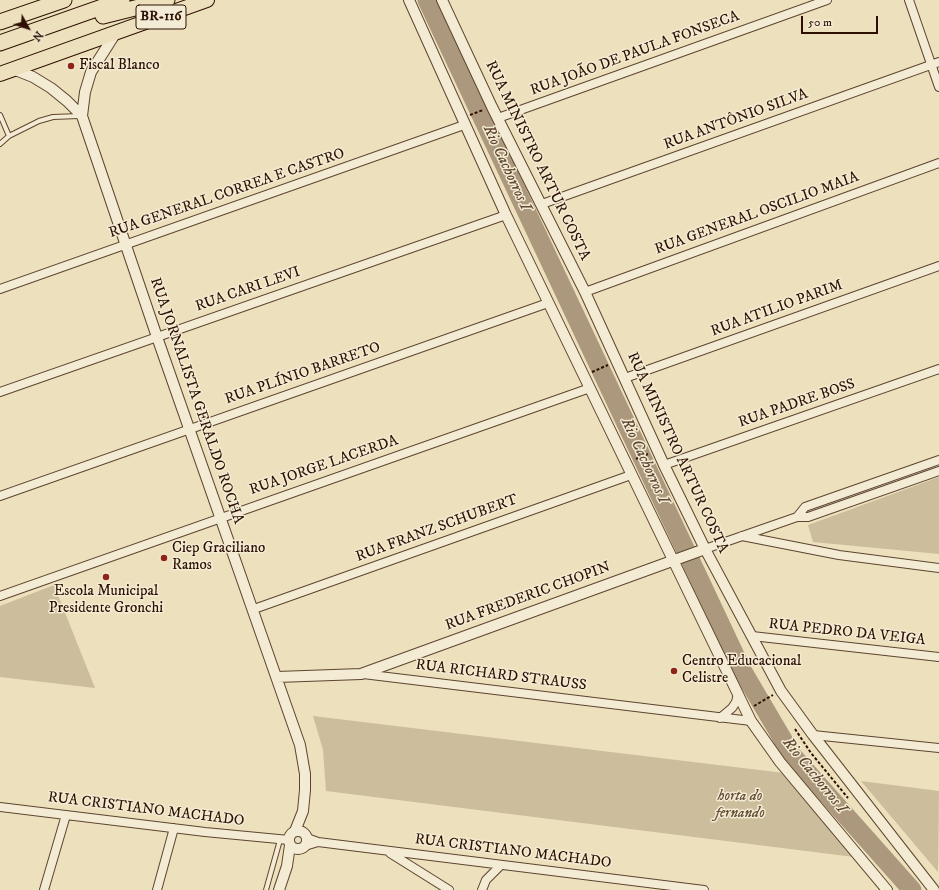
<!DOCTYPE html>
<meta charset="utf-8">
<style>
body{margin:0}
#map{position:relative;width:939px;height:890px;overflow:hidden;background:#ede0bc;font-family:"IM FELL DW Pica",serif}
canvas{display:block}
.north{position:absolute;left:8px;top:8px;width:40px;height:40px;-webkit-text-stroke:3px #f3ebd3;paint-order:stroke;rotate:130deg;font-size:11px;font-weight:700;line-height:16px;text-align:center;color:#2d1002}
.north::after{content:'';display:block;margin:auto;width:14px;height:18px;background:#2d1002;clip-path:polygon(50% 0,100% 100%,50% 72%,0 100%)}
.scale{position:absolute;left:801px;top:16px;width:77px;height:18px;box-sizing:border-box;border:2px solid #2d1002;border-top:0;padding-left:5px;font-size:12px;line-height:14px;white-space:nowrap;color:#2d1002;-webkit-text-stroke:3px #f3ebd3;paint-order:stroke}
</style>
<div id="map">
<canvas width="939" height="890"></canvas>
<div class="north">N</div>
<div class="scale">50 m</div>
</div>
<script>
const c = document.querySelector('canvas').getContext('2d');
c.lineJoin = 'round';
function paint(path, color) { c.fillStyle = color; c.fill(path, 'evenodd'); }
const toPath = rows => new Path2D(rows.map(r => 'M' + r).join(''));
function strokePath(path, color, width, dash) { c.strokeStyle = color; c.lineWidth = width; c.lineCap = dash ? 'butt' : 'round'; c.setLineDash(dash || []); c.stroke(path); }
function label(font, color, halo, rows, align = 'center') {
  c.font = font + ' "IM FELL DW Pica",serif'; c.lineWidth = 3; c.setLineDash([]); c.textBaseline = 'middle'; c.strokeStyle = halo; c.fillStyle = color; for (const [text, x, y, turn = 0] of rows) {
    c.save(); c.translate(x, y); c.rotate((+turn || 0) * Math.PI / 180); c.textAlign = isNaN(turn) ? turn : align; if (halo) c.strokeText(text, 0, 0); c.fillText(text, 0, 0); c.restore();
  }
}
const green = toPath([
 [939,477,939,554,813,542,808,525],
 [54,585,95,688,0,677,0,606],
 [313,716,784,773,854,857,326,791,323,750],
 [861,781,939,791,938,872]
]);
const river = toPath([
 [427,0,742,670,792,755,912,890]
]);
const path = toPath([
 [470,115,483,110],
 [592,372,608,365],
 [636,459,648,454],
 [754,706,773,695],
 [795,729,811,753,848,798]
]);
const service = toPath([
 [0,115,9,136,39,121,53,117,79,116],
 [0,144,9,136],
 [266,890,280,840]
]);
const minor = toPath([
 [909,0,939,87],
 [498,118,827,0],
 [542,204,939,62],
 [0,289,464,125],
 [585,292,939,163],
 [625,378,939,266],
 [0,392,506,215],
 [664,465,939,369],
 [0,496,548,303],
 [797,517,805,507,939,460],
 [742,536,839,555,939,568],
 [705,549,797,517,808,517,939,471],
 [0,596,590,388],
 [254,609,631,475],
 [752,636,939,657],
 [363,674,751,721],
 [720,718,732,708,736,702,738,694],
 [813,735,939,748],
 [0,807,205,832,289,840],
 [307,838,318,842,704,890],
 [305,846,318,842],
 [390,853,449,890],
 [44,890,66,815],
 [157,890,174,828],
 [482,890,486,880,501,865]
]);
const tertiary = toPath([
 [409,0,506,215,751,721,780,762,887,890],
 [442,0,492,107,585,292,664,465,705,549,781,691,813,735,934,890],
 [13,69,33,77,51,88,67,101,82,116,157,337,300,745,305,774,305,790,303,811,295,831],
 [82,116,85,92,91,72,115,34],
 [277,677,361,674,705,549],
 '289 840a9 9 0 1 1 18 0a9 9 0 1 1-18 0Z',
 [279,890,287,866,290,845]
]);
const trunk = toPath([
 [0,74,207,0]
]);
const motorway = toPath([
 [103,16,167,0],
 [0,22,64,0],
 [0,43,122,0]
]);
const markers = [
 [71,66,4,"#8f2418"],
 [164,558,4,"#8f2418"],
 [106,577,4,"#8f2418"],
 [674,671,4,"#8f2418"]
];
const shields = [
 [161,17,50]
];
const shieldNames = [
 ["BR-116",161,17]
];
const streetNames = [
 ["RUA JOÃO DE PAULA FONSECA",635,54,-20],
 ["RUA ANTÔNIO SILVA",736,120,-20],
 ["RUA MINISTRO ARTUR COSTA",537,161,64],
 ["RUA GENERAL CORREA E CASTRO",227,194,-19],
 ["RUA GENERAL OSCILIO MAIA",757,214,-20],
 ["RUA CARI LEVI",248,290,-19],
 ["RUA ATILIO PARIM",777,309,-20],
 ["RUA PLÍNIO BARRETO",303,374,-19],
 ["RUA JORNALISTA GERALDO ROCHA",196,401,71],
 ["RUA PADRE BOSS",797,404,-19],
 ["RUA MINISTRO ARTUR COSTA",677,453,65],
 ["RUA JORGE LACERDA",324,466,-19],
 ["RUA FRANZ SCHUBERT",437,529,-20],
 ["RUA FREDERIC CHOPIN",528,597,-20],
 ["RUA PEDRO DA VEIGA",847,633,6],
 ["RUA RICHARD STRAUSS",501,676,7],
 ["RUA CRISTIANO MACHADO",146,810,7],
 ["RUA CRISTIANO MACHADO",513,852,7]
];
const poiNames = [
 ["Fiscal Blanco",79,66],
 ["Ciep Graciliano",172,549],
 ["Ramos",172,566],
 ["Escola Municipal",106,592,"center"],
 ["Presidente Gronchi",106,609,"center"],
 ["Centro Educacional",682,662],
 ["Celistre",682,679]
];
const parkNames = [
 ["horta do",740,797],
 ["fernando",740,814]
];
const waterNames = [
 ["Rio Cachorros I",506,168,65],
 ["Rio Cachorros I",644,461,65],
 ["Rio Cachorros I",814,776,51]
];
paint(green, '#ccbd9c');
strokePath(river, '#ac997d', 19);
strokePath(service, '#5d4430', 6);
strokePath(minor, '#5d4430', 10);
strokePath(tertiary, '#5d4430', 12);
strokePath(trunk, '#2d1002', 16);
strokePath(motorway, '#2d1002', 17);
strokePath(path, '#2d1002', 2, [3, 2]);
strokePath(service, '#f3ebd3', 4);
strokePath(minor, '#f3ebd3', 8);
strokePath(tertiary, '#f3ebd3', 10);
strokePath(trunk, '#ede0bc', 14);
strokePath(motorway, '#ede0bc', 15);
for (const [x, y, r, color] of markers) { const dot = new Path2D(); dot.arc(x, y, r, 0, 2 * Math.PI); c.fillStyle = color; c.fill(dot); strokePath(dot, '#f3ebd3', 1.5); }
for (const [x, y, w] of shields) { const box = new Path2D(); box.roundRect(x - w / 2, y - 12, w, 24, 3); c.fillStyle = '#f3ebd3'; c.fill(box); strokePath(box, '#2d1002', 1); }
label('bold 14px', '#2d1002', null, shieldNames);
label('15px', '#2d1002', '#f3ebd3', streetNames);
label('15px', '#2d1002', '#f3ebd3', poiNames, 'left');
label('italic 15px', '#654d38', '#f3ebd3', parkNames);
label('italic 16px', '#604733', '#f3ebd3', waterNames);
</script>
